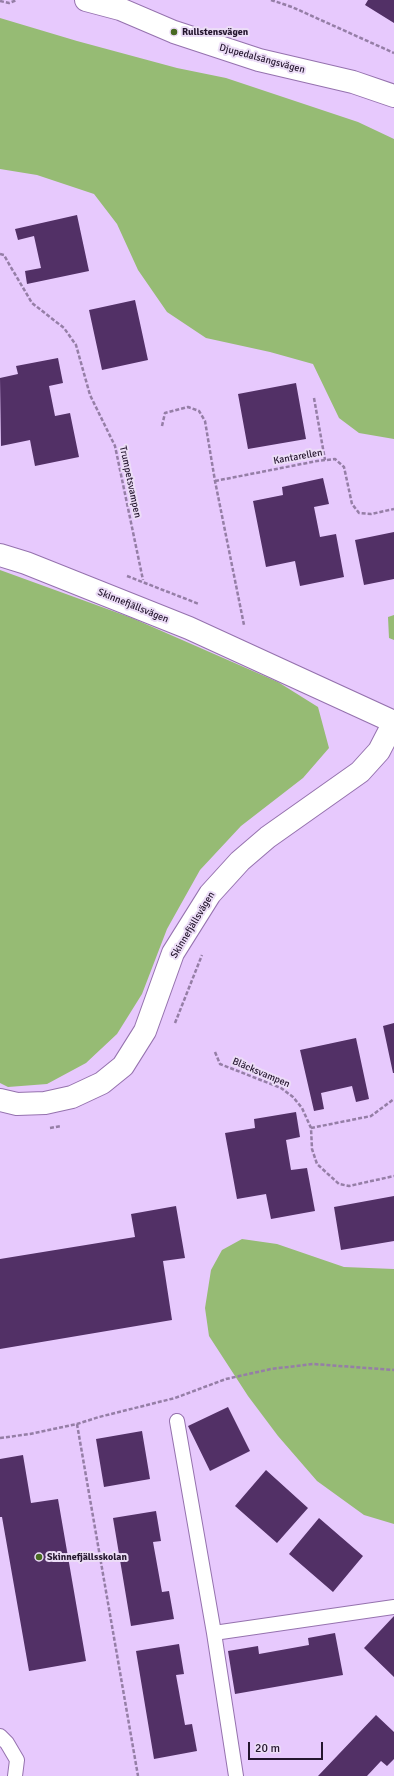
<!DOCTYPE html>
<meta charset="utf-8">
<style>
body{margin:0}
#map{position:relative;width:394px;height:1776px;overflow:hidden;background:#e7c9fd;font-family:Signika,sans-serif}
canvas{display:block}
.scale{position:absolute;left:248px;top:1742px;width:75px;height:18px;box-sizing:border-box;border:2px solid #24162e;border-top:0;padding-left:5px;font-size:12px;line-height:14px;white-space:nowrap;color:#24162e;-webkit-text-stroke:3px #ecddf7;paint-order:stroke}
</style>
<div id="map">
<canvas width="394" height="1776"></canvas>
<div class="scale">20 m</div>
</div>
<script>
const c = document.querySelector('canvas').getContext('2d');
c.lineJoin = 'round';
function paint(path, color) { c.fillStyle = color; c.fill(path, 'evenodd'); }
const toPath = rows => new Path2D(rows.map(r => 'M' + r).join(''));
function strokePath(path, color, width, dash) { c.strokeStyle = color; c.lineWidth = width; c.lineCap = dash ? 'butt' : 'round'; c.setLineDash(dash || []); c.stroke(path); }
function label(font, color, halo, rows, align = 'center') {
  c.font = font + ' Signika,sans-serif'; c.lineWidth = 4; c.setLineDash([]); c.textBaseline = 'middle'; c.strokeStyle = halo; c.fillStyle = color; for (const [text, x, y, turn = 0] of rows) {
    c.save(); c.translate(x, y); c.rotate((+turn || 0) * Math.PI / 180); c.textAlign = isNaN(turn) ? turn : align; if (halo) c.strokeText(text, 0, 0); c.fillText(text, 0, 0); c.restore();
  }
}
const green = toPath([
 [0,18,77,41,177,68,226,78,358,122,394,139,394,439,359,433,339,418,313,364,270,352,206,338,167,312,138,270,117,224,94,194,37,175,0,169],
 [0,570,132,618,278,682,318,707,329,748,303,778,241,826,200,870,167,929,142,994,117,1034,86,1063,47,1084,8,1087,0,1083],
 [394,615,394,640,389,638,388,617],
 [242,1239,277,1244,344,1267,394,1269,394,1524,364,1515,317,1481,278,1436,248,1396,209,1336,205,1308,211,1270,222,1250]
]);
const building = toPath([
 [368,0,394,0,394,23,365,5],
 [77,215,89,271,27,284,25,271,41,268,34,236,18,240,15,229],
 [135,300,148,360,102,370,89,310],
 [58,358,63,383,49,386,55,416,70,413,79,457,35,466,30,440,1,446,0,378,18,374,16,366],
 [296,383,306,439,248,449,238,394],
 [323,478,329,504,314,507,320,537,336,534,344,577,300,586,295,561,266,567,253,501,283,495,282,487],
 [394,532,394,579,364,585,355,540],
 [394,1023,394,1073,393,1073,383,1026],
 [356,1038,369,1099,356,1102,352,1086,321,1093,324,1109,314,1111,300,1050],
 [296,1112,300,1137,286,1140,291,1170,307,1168,315,1211,271,1219,266,1194,237,1199,225,1133,255,1128,254,1119],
 [394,1196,394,1241,341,1250,334,1207],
 [176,1206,185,1258,163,1261,172,1320,0,1349,0,1259,135,1237,131,1214],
 [228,1407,250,1451,210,1471,188,1426],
 [142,1431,150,1479,104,1487,96,1439],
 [23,1455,31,1503,58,1499,86,1661,29,1671,2,1517,0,1517,0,1459],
 [266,1470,308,1508,277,1543,235,1506],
 [156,1511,161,1541,153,1542,162,1592,169,1591,174,1619,131,1626,113,1518],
 [319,1518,363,1556,333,1592,289,1554],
 [394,1616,394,1677,364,1648],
 [335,1633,343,1675,235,1694,228,1651,258,1646,259,1654,309,1645,308,1638],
 [179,1644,184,1674,176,1675,185,1725,192,1724,197,1751,154,1759,136,1651],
 [376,1715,394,1732,394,1759,387,1766,381,1761,367,1776,318,1776]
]);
const path = toPath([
 [271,0,292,7,394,53],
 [0,1,9,3,17,0],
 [0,254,4,255,9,264,32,303,64,328,76,345,90,395,115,446,143,580],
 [314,398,325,460],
 [162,426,165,413,188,407,199,411,205,421,215,481,244,625],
 [215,481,317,461,335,459,344,467,352,504,359,513,371,514,394,509],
 [127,576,199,604],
 [175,1023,202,955],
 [215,1052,220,1064,281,1088,293,1097,302,1108,311,1128,312,1149,317,1164,339,1184,349,1186,394,1176],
 [50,1128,61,1126],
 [311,1128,371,1116,394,1099],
 [77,1424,138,1776],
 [0,1438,30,1434,77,1424,99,1417,175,1398,226,1379,271,1369,313,1364,394,1370]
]);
const lane = toPath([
 [177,1421,214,1633,236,1776],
 [214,1633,394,1607],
 [0,1736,7,1743,17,1760,15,1776]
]);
const street = toPath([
 [0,555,26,563,189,628,394,722],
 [0,1100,17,1104,45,1103,72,1097,102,1083,123,1066,145,1031,173,953,210,894,240,861,268,837,360,772,379,751,394,722]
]);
const secondary = toPath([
 [86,0,120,9,174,32,259,60,353,82,394,96]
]);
const markers = [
 [174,32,4,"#486a22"],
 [39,1557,4,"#486a22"]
];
const poiNames = [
 ["Rullstensvägen",182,32],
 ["Skinnefjällsskolan",47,1557]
];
const streetNames = [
 ["Djupedalsängsvägen",262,59,15],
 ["Kantarellen",298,457,-10],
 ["Trumpetsvampen",130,482,78],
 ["Skinnefjällsvägen",133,606,22],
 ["Skinnefjällsvägen",193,925,-59],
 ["Bläcksvampen",261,1073,23]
];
paint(green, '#96bb74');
paint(building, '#523066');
strokePath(lane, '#9572ae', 16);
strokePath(street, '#9572ae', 24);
strokePath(secondary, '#9572ae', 24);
strokePath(path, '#957ea6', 2.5, [4, 2]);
strokePath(lane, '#fff', 14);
strokePath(street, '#fff', 22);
strokePath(secondary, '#fff', 22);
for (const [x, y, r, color] of markers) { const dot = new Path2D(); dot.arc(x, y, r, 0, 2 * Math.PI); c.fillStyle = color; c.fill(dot); strokePath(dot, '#ecddf7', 1.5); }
label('bold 10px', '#24162e', '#ecddf7', poiNames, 'left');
label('10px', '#24162e', '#ecddf7', streetNames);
</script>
